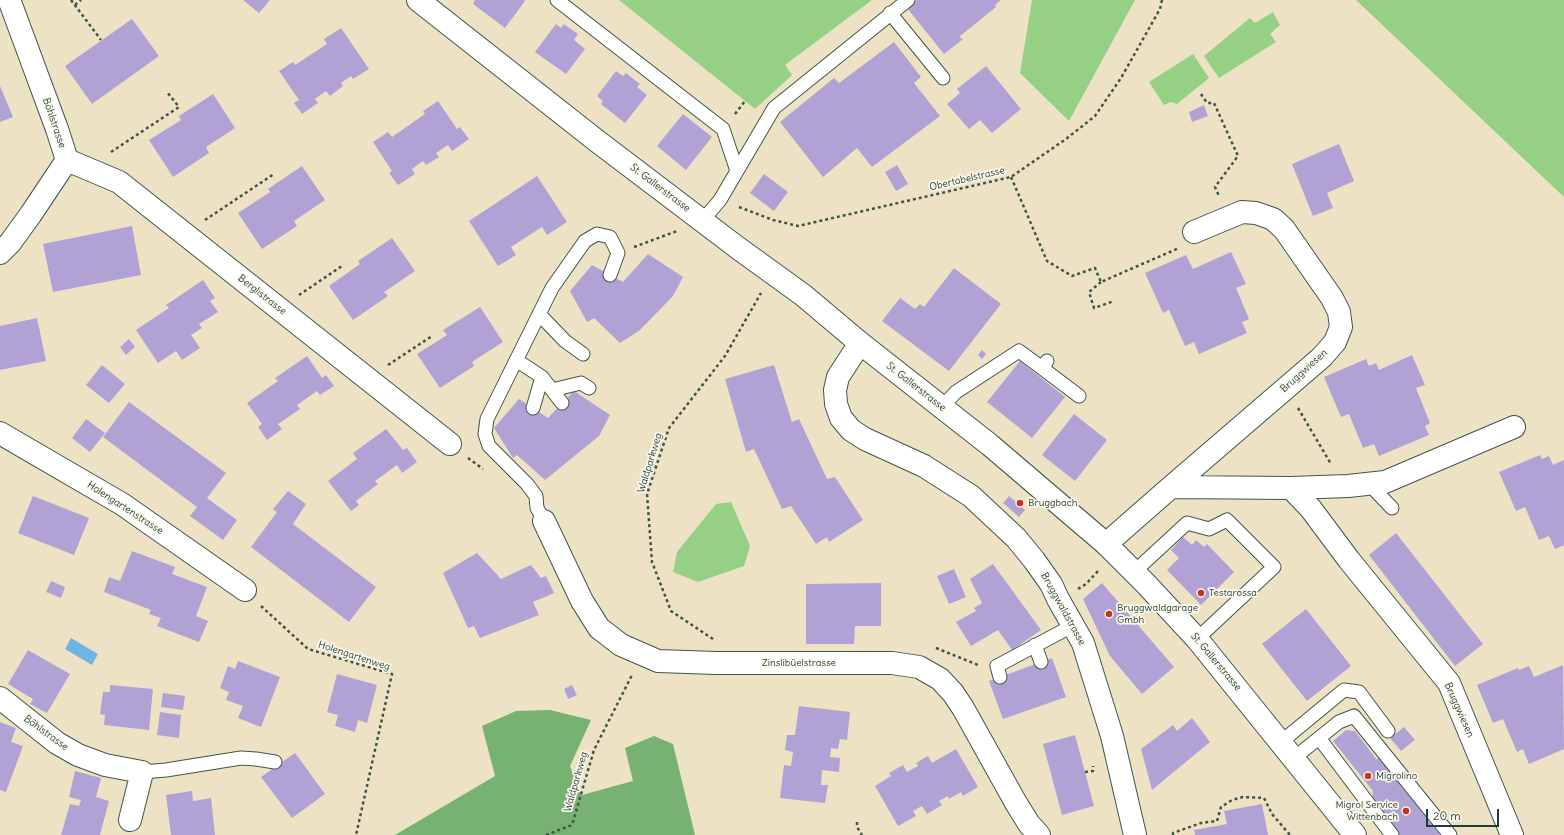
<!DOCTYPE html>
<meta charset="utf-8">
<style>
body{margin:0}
#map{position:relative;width:1564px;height:835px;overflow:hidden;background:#ede3c4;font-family:Delius,sans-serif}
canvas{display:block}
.scale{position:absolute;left:1426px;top:809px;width:73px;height:18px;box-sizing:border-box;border:2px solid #1f3d34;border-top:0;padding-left:5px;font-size:12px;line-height:14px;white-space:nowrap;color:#1f3d34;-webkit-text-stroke:3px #fbf7ec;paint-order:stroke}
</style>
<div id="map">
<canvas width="1564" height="835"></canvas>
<div class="scale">20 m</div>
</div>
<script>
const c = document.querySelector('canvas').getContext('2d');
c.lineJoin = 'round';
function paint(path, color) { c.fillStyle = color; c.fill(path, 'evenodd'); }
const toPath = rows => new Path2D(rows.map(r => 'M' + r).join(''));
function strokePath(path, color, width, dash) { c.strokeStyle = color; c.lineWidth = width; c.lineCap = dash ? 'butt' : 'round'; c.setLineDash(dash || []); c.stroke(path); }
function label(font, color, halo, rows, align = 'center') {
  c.font = font + ' Delius,sans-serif'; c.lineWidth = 3.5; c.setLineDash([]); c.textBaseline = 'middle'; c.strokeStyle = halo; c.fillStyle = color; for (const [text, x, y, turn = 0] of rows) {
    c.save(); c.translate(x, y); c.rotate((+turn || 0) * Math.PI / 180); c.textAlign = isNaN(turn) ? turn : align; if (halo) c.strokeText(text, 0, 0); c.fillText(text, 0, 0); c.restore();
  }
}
const green = toPath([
 [619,0,872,0,785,65,792,75,755,109],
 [1032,0,1135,0,1069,121,1020,73],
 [1356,0,1564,0,1564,197],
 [1273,12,1280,25,1270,34,1276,42,1219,78,1204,56,1250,18,1255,23],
 [1193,54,1209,78,1177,104,1171,102,1164,105,1149,82],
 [731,502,750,546,744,566,698,582,673,572,677,552,716,504]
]);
const forest = toPath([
 [550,710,591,720,570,766,582,795,633,781,625,748,654,736,673,744,695,835,395,835,495,776,482,726,516,711]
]);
const water = toPath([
 [71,638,98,654,92,665,65,649]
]);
const building = toPath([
 [243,0,270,0,259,13],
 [475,0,524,0,525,1,505,28,473,4],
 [917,0,1001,0,995,5,996,7,959,37,963,39,944,54,907,8],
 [132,19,159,56,92,104,65,66],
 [556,24,561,28,564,24,578,34,574,40,585,49,566,74,535,52],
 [341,28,369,69,353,79,351,76,341,83,343,86,330,96,326,91,315,99,318,103,302,114,294,103,299,100,279,71,293,62,295,65,327,44,324,39],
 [894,42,921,77,914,83,940,116,872,167,857,148,823,177,780,122,834,78,839,83],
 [986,66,1021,109,992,133,980,120,969,129,947,104,960,93,957,89],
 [616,71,623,76,626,73,640,84,637,87,647,95,625,123,601,104,603,101,597,96],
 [0,86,13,117,0,122],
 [213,94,235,128,206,147,209,153,173,177,149,140,181,120,179,116],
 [438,101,457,129,460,127,469,139,452,151,448,145,436,153,439,157,426,165,423,161,412,169,415,174,398,185,389,173,392,171,373,142,388,132,392,137,425,114,423,111],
 [1204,105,1208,116,1192,122,1189,112],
 [683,114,712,137,686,170,657,146],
 [1339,144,1354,181,1327,193,1333,208,1313,216,1292,164],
 [897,165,908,184,896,191,885,172],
 [302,166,325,200,294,221,297,226,262,249,238,213,270,192,268,189],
 [764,174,788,192,774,211,750,193],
 [537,176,567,222,547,235,542,227,511,247,516,255,498,266,469,221],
 [132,226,141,275,53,292,43,244],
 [392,238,415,271,384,292,388,296,353,320,329,286,360,264,358,261],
 [1231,252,1246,284,1236,288,1249,319,1242,322,1247,333,1199,354,1194,342,1185,346,1169,310,1163,313,1145,273,1186,255,1193,269],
 [648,254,683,277,673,296,640,330,620,343,594,318,587,322,570,291,592,265,623,282],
 [954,268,1001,304,949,371,882,321,900,298,915,309,920,304,924,307],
 [203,280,215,298,210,301,218,312,199,324,202,328,191,335,200,348,182,360,176,351,158,363,136,330,169,308,166,305],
 [480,307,503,342,472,362,474,366,440,388,417,354,447,335,443,330],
 [37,318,46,361,0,370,0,326],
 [129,339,135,347,126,355,120,347],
 [982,350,986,354,982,359,978,355],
 [1412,355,1425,385,1416,388,1430,423,1425,426,1429,435,1379,456,1374,444,1363,448,1349,414,1341,417,1324,377,1366,359,1369,366,1376,363,1379,370],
 [307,356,322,378,326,375,334,386,320,395,317,391,297,405,300,409,278,424,282,429,267,440,258,427,262,424,247,403,278,381,275,378],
 [1020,361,1065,397,1032,438,987,402],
 [102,365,125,384,109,403,86,385],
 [774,365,792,422,799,419,827,479,835,477,863,520,829,542,827,537,816,544,791,506,782,509,754,449,746,452,725,379],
 [574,391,610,415,599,436,545,480,517,455,513,458,494,428,519,399,548,418],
 [129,402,226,473,207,498,237,520,223,540,190,516,197,507,103,437],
 [1074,414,1107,440,1075,481,1042,455],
 [86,419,105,433,90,452,72,438],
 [386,429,403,450,407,448,417,462,402,473,397,465,375,481,378,484,356,501,359,505,351,511,328,481,357,459,353,453],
 [1540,455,1542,459,1549,456,1553,465,1564,460,1564,545,1555,549,1549,536,1539,540,1525,507,1516,511,1499,472],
 [288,491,306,504,293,524,376,587,349,622,251,547,277,512,273,509],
 [33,496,89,518,74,555,18,533],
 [1009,496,1025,510,1019,517,1003,503],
 [1396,533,1483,644,1455,666,1369,555],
 [1183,537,1192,545,1196,540,1204,547,1207,544,1234,572,1201,605,1167,570,1179,558,1171,550],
 [132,551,175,567,172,574,207,587,196,616,208,621,199,642,157,626,161,618,149,614,151,610,104,592,109,577,120,581],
 [477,553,501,579,531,565,541,578,546,576,554,593,533,602,539,615,480,638,474,626,468,628,443,573],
 [993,564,1041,630,1012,650,998,630,971,646,956,622,976,611,974,608,982,603,970,579],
 [954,569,966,597,949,604,937,576],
 [51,581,65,587,61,598,46,592],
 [881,583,881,626,855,626,854,644,806,644,806,584],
 [1102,583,1174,667,1142,694,1110,656,1083,599],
 [1306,609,1351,666,1307,701,1262,644],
 [28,650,70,674,47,713,30,704,33,699,8,684],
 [1052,658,1066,697,1003,719,989,681],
 [238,661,280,677,261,727,238,718,243,706,226,700,229,692,220,688,228,666,235,669],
 [1563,665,1564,749,1529,764,1523,749,1517,752,1503,719,1493,723,1477,685,1518,668,1519,670,1529,666,1534,677],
 [337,674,377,685,367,723,358,720,355,732,335,726,338,715,327,712],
 [110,685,153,689,149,730,104,725,105,715,100,714,103,692,110,692],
 [572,685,577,695,568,699,564,689],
 [163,693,185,696,183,710,161,707],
 [799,706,850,712,847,740,840,739,838,749,831,748,830,757,840,758,839,772,822,770,821,785,828,785,825,803,780,798,784,765,791,766,793,752,785,750,787,735,795,735],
 [160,712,181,715,179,738,157,735],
 [1192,718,1210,742,1152,790,1141,749,1173,725,1177,731],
 [0,722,16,728,11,742,23,746,6,792,0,790],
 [1404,727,1415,740,1401,751,1390,738],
 [1346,730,1355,731,1377,760,1378,756,1440,835,1400,835,1372,799,1373,791,1333,741],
 [1075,735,1094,806,1062,815,1043,744],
 [956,749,978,787,963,796,961,792,949,799,948,796,939,801,942,805,927,814,922,806,913,811,916,816,898,826,875,786,891,776,889,773,903,765,907,772,918,766,916,763,928,756,932,763],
 [295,753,325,794,292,818,261,777],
 [75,771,101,778,96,797,109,801,100,835,61,835,70,804,79,806,81,800,69,797],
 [192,791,193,801,211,798,215,835,171,835,166,795],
 [1262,804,1268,835,1195,835,1194,830,1227,824,1224,811]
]);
const path = toPath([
 [71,0,101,40],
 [75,5,81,0],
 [1201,94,1207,103,1214,103,1238,156,1215,187,1219,196],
 [735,114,745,101],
 [111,152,179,107,167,92],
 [1011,177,1047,261,1072,276,1095,268,1101,282,1179,248],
 [739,207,773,220,798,226,1011,177,1066,139,1095,116,1121,78,1160,9,1162,0],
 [205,220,274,174],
 [634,247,677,231],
 [1101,282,1089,292,1094,308,1114,301],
 [299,295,342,266],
 [388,365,432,336],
 [1298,408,1331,464],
 [468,458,483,469],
 [1078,589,1086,584,1099,570],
 [261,606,308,649,392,674,356,835],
 [713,639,671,611,652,562,647,494,669,428,725,356,761,293],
 [936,648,978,665],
 [1085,772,1093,771,1093,766],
 [857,822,857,827,862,835],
 [546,835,572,825,594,750,632,675],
 [1173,835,1173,833,1201,823,1217,821,1221,807,1232,800,1243,797,1264,798,1272,814,1290,835]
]);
const lane = toPath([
 [557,0,723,129,737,171],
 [890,13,943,78],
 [703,220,720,200,774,108,908,0],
 [539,314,565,341,583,354],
 [516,360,542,377,562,403],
 [1042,368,1079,396],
 [552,390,581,383,589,388],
 [942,407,956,392,1019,351,1042,368,1047,361],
 [533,408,542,377],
 [1369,484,1392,508],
 [544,521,537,508,536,496,527,484,489,446,485,434,487,419,552,288,585,241,597,234,610,237,618,253,610,275],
 [1134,572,1187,523,1209,529,1227,520,1274,567,1197,639],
 [1035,645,1041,662],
 [1000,677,997,666,1074,625],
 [1319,738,1392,835],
 [1281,742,1344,690,1359,692,1388,731],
 [1294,758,1339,722,1354,716,1450,835],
 [142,772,166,770,241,758,256,759,275,762]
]);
const street = toPath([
 [67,160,119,182,450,444],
 [0,253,10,243,31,214,67,160,57,129,10,2],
 [860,343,838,377,835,390,836,404,841,418,851,430,865,439,924,466,971,496,1016,538,1034,560,1051,584,1058,599,1083,643,1112,736,1135,835],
 [0,433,122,504,245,590],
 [1171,487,1322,357,1335,342,1341,327,1339,312,1332,298,1284,229,1273,219,1256,213,1242,212,1194,232],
 [1291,488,1348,486,1385,482,1514,427],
 [544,521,582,601,599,628,621,645,658,661,716,663,892,663,919,667,940,679,953,693,963,708,1016,803,1029,824,1039,835],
 [1106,544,1171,487,1291,488,1311,509,1349,560,1449,683,1512,835],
 [0,698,57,743,78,755,105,765,142,772,130,820]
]);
const secondary = toPath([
 [418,0,597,141,738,248,803,295,860,343,990,445,1106,544,1146,584,1197,639,1355,835]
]);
const markers = [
 [1020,503,4,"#c8321e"],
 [1201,593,4,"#c8321e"],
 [1109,614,4,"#c8321e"],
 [1368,776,4,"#c8321e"],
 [1406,811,4,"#c8321e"]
];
const streetNames = [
 ["Böhlstrasse",54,123,71],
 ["Obertobelstrasse",967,179,-13],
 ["St. Gallerstrasse",660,188,37],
 ["Berglistrasse",262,295,38],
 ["Bruggwiesen",1304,371,-42],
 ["St. Gallerstrasse",916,387,38],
 ["Waldparkweg",650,463,-73],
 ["Holengartenstrasse",125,508,33],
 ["Bruggwaldstrasse",1063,609,61],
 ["Holengartenweg",354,656,18],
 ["St. Gallerstrasse",1216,662,50],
 ["Zinslibüelstrasse",799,663],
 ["Bruggwiesen",1459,710,66],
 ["Böhlstrasse",46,733,36],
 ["Waldparkweg",576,782,-74]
];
const poiNames = [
 ["Bruggbach",1028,503],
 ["Testarossa",1209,593],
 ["Bruggwaldgarage",1117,608],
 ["Gmbh",1117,620],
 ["Migrolino",1376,776],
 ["Migrol Service",1398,805,"right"],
 ["Wittenbach",1398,817,"right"]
];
paint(green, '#95d084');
paint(forest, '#78b272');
paint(water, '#6eb5e5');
paint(building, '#b1a2d6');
strokePath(lane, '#3e564a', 15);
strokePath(street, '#3e564a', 24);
strokePath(secondary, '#3e564a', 24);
strokePath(path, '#3e564a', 2.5, [3, 3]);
strokePath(lane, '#fff', 13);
strokePath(street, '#fff', 22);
strokePath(secondary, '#fff', 22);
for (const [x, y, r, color] of markers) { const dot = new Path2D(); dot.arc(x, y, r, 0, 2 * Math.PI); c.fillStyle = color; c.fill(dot); strokePath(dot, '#fbf7ec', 1.5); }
label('10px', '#1f3d34', '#fbf7ec', streetNames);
label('10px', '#1f3d34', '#fbf7ec', poiNames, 'left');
</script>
